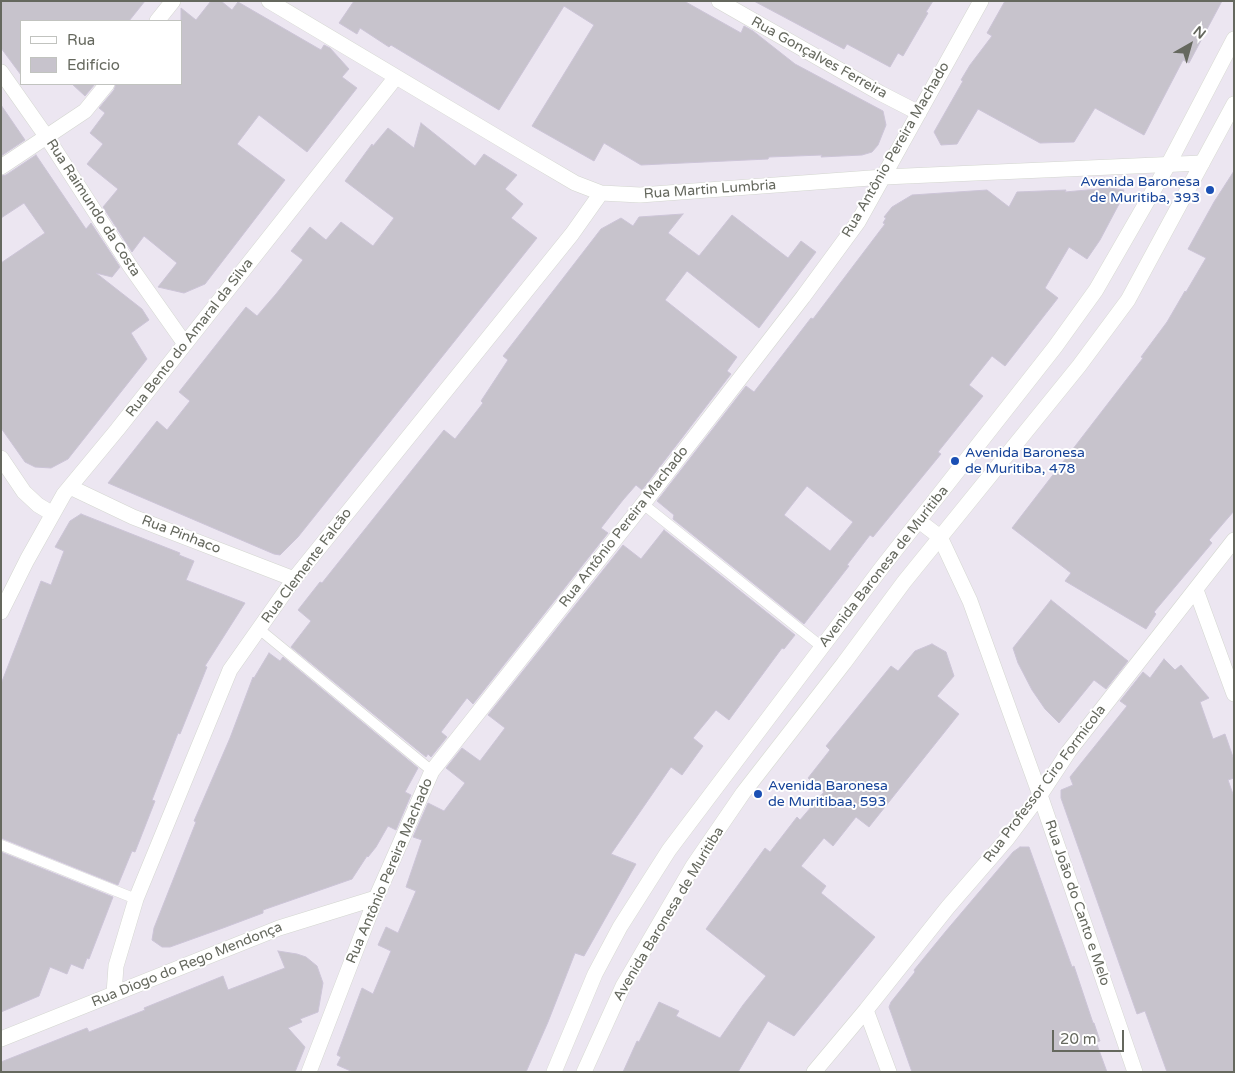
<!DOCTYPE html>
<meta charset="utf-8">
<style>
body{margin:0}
#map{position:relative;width:1235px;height:1073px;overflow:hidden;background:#ece6f1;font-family:"Varela Round",sans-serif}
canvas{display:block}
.frame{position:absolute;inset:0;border:2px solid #65685e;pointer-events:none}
.legend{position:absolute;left:20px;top:20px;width:162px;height:65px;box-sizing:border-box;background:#fff;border:1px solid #c1c3bf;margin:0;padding:6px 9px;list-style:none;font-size:15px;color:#65685e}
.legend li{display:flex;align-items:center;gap:10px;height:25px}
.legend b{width:25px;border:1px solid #c1c3bf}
.north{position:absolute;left:1165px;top:20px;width:50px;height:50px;-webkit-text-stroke:4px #fff;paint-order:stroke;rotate:38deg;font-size:14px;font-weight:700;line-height:20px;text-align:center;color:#65685e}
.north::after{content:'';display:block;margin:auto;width:18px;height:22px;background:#65685e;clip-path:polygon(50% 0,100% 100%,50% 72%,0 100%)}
.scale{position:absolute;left:1052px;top:1030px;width:72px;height:22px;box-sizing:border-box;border:2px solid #65685e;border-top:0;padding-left:6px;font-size:15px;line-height:18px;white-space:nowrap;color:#65685e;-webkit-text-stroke:4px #fff;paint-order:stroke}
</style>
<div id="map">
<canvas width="1235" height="1073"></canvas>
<div class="frame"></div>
<ul class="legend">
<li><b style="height:6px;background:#fff"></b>Rua</li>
<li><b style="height:14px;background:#c7c3cc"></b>Edifício</li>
</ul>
<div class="north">N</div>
<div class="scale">20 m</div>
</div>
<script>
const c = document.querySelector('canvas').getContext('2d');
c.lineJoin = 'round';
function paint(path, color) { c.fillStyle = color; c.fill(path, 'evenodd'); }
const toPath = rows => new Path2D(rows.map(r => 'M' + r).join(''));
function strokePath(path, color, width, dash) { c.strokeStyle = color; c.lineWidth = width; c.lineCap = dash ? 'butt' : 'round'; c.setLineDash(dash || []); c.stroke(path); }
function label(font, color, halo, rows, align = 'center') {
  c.font = font + ' "Varela Round",sans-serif'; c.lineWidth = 4; c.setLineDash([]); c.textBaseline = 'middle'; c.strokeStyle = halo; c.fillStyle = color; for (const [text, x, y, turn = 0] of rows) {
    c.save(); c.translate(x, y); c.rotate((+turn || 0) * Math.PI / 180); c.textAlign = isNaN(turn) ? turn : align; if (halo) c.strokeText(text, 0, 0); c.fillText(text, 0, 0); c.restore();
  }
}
const building = toPath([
 [1,1,145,1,129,21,21,21,21,75,1,48,1,1],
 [211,1,221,1,232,10,238,2,321,50,324,45,330,48,349,69,342,77,357,88,307,152,259,115,237,144,285,180,205,284,184,293,158,287,177,263,144,236,132,252,103,207,118,189,87,164,103,144,90,133,105,113,99,108,114,90,116,84,181,84,181,8,196,20,211,1],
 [354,1,684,1,741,33,744,26,753,31,795,64,883,111,886,125,878,145,872,152,862,155,821,157,822,155,769,157,768,159,641,165,604,143,594,161,532,126,594,25,564,6,499,110,391,45,389,47,360,28,357,34,339,23,354,1],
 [754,1,933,1,926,12,928,13,903,56,898,53,890,67,847,44,844,49,754,1],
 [1005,1,1222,1,1189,63,1183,60,1144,135,1095,108,1074,142,1040,143,978,109,957,144,941,145,934,132,963,81,961,80,970,65,992,36,987,33,1005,1],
 [72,84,95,84,85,96,72,84],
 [1,105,25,140,1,156,1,105],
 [421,123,475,166,484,154,517,175,505,189,523,204,511,218,537,238,298,537,280,555,274,554,108,483,157,421,167,430,190,401,179,392,246,307,257,316,276,294,303,260,291,251,310,227,326,240,341,222,373,246,394,218,345,181,372,144,373,146,388,128,414,148,421,123],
 [36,155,86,229,91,223,120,267,112,277,96,273,142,309,149,320,131,333,147,359,68,459,51,468,35,467,25,462,1,428,1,263,45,233,24,203,1,218,1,176,6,175,36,155],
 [1234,171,1234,511,1209,540,1212,543,1154,612,1156,614,1146,629,1065,581,1071,573,1012,528,1143,358,1141,357,1167,322,1185,291,1186,292,1206,258,1188,249,1214,202,1234,171],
 [1109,188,1124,190,1119,204,1100,240,1087,259,1069,247,1045,288,1058,298,1005,366,992,356,969,385,983,396,938,452,941,454,873,537,870,535,847,565,849,566,804,624,673,519,674,515,657,501,746,386,754,392,811,318,813,319,885,224,883,223,886,218,884,217,892,207,912,195,987,190,1009,207,1017,192,1066,190,1065,192,1109,188],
 [807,486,853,522,830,551,784,515,807,486],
 [683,214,668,233,699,256,732,215,788,258,801,241,816,252,759,328,687,271,665,300,737,357,727,371,731,374,642,490,636,485,623,500,601,528,608,533,473,704,467,698,441,732,447,737,431,757,428,754,426,757,291,647,311,621,298,610,320,582,322,583,444,430,455,439,483,403,481,401,508,360,503,356,601,229,621,218,633,226,639,217,683,214],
 [81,514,180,553,179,555,194,561,186,580,245,603,205,666,207,667,180,734,178,733,152,800,155,801,135,852,132,851,118,885,1,838,1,684,41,581,51,585,64,551,55,547,70,521,81,514],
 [664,530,795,635,784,649,782,648,729,720,716,710,693,738,703,746,682,775,671,767,611,854,636,864,584,956,575,953,548,1022,526,1072,353,1072,337,1065,341,1057,337,1055,362,988,373,994,391,951,378,945,386,927,398,933,416,891,406,887,422,840,413,837,428,803,444,811,465,783,446,768,462,748,480,761,505,728,488,715,623,545,641,559,664,530],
 [1051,600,1128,661,1106,689,1094,680,1059,723,1045,709,1032,690,1018,663,1013,648,1051,600],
 [932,644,946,652,954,676,937,696,959,714,869,827,856,817,833,846,824,838,801,866,826,886,821,893,875,937,794,1036,768,1021,738,1072,623,1072,637,1041,639,1042,659,1002,679,1011,676,1016,720,1038,743,1005,766,976,706,929,765,848,770,852,797,817,800,820,824,792,808,778,830,750,826,746,891,666,898,671,915,651,932,644],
 [269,653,280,661,283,657,418,768,405,792,411,795,396,830,388,826,376,847,368,857,367,856,352,879,263,910,263,913,223,928,170,947,162,947,152,940,154,928,196,822,194,821,230,738,253,677,254,678,269,653],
 [1164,659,1175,670,1181,665,1209,698,1200,702,1213,739,1225,734,1234,760,1234,778,1228,780,1234,797,1234,1072,1167,1072,1145,1011,1137,1014,1061,798,1061,790,1073,785,1070,777,1127,706,1120,701,1143,672,1150,678,1164,659],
 [1020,847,1029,847,1072,967,1074,966,1093,1023,1094,1023,1100,1041,1096,1042,1107,1072,912,1072,889,1007,891,1002,915,972,914,970,946,931,1013,852,1020,847],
 [1,852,113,897,89,959,87,958,83,969,71,964,67,974,50,967,39,996,1,1012,1,852],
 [278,951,297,954,306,957,317,966,323,983,318,1012,300,1019,302,1022,288,1028,305,1047,295,1072,1,1072,1,1062,87,1028,89,1032,145,1010,144,1008,223,976,228,990,285,968,278,951]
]);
const lane = toPath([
 [643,504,822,647],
 [259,629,432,771],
 [1,845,136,899]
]);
const street = toPath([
 [269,1,529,156,575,183,601,193,640,195,884,177,1202,163],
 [719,1,880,93,919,113],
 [157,21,173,1],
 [1,72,46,136,130,266,185,344],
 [1,167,85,111,107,84],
 [1,458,24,492,38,505,53,514],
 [70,487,133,517,294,579],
 [919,521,940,537,970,601,1040,795,1135,1072],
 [1196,590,1234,694],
 [1,612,27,560,64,494,117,430,396,77],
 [114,994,116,966,136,899,230,670,294,579,572,234,601,193],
 [866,1010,889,1072],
 [1,1039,279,928,376,898],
 [309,1072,376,898,432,771,643,504,803,297,858,222,981,1],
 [814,1072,866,1010,948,907,1007,839,1040,795,1069,751,1234,540]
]);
const secondary = toPath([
 [554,1072,595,974,620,927,669,850,883,566,1055,347,1096,290,1168,165,1234,39],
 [584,1072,623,986,693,866,743,793,844,663,904,582,1079,366,1128,300,1234,104]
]);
const markers = [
 [1210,190,5,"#1a4fb4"],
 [955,461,5,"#1a4fb4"],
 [758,794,5,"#1a4fb4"]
];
const streetNames = [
 ["Rua Gonçalves Ferreira",819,58,29],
 ["Rua Antônio Pereira Machado",896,150,-60],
 ["Rua Martin Lumbria",710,190,-4],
 ["Rua Raimundo da Costa",93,208,57],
 ["Rua Bento do Amaral da Silva",190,338,-52],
 ["Rua Antônio Pereira Machado",624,527,-52],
 ["Rua Pinhaco",181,535,21],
 ["Rua Clemente Falcão",307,566,-53],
 ["Avenida Baronesa de Muritiba",884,567,-52],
 ["Rua Professor Ciro Formicola",1045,784,-53],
 ["Rua Antônio Pereira Machado",390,871,-67],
 ["Rua João do Canto e Melo",1077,903,71],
 ["Avenida Baronesa de Muritiba",669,914,-59],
 ["Rua Diogo do Rego Mendonça",187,965,-22]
];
const transitNames = [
 ["Avenida Baronesa",1200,182,"right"],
 ["de Muritiba, 393",1200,198,"right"],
 ["Avenida Baronesa",965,453],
 ["de Muritiba, 478",965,469],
 ["Avenida Baronesa",768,786],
 ["de Muritibaa, 593",768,802]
];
paint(building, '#c7c3cc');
strokePath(building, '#ccc4d7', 1);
strokePath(lane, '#d3d6cf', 11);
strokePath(street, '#d3d6cf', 16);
strokePath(secondary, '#d7dad1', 16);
strokePath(lane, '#fff', 10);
strokePath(street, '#fff', 15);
strokePath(secondary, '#fff', 15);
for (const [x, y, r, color] of markers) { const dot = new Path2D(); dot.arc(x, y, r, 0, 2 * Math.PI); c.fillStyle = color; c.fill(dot); strokePath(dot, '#fff', 2); }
label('14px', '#65685e', '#fff', streetNames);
label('14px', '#164399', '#fff', transitNames, 'left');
</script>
